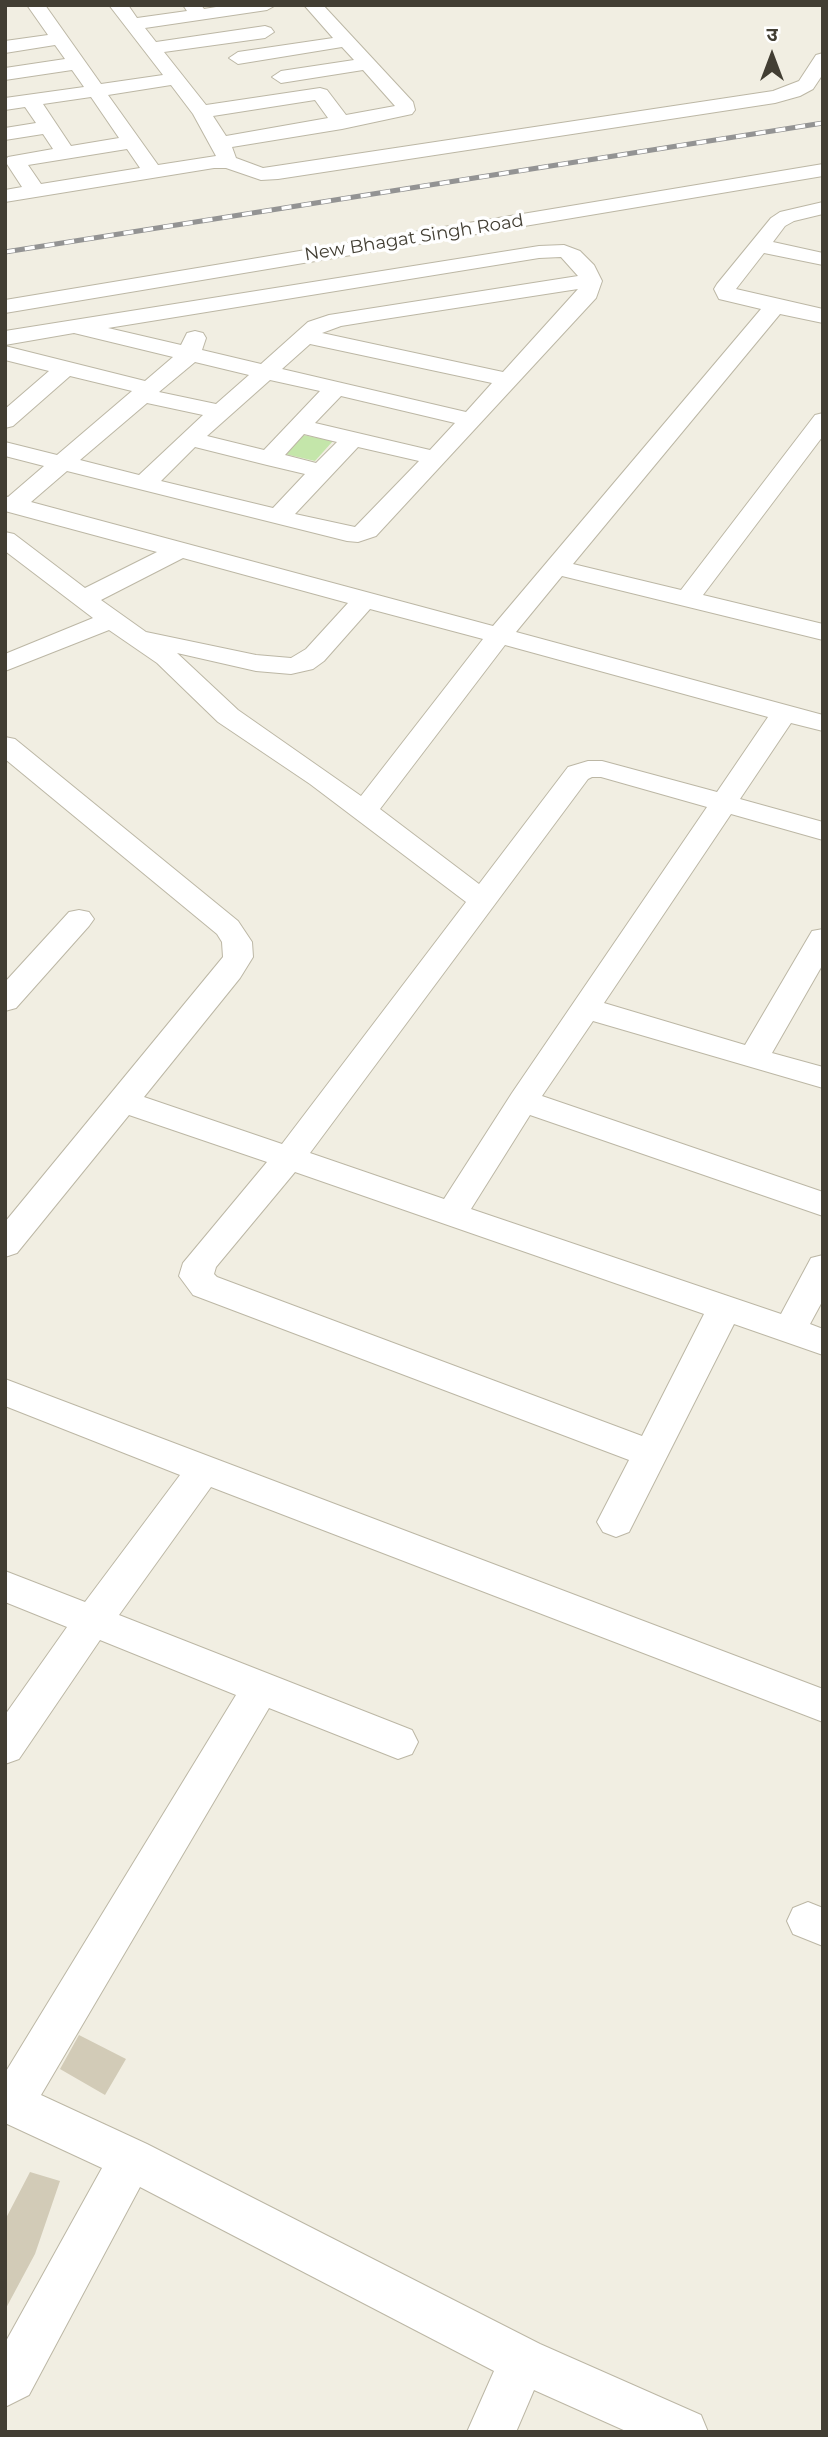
<!DOCTYPE html>
<meta charset="utf-8">
<style>
body{margin:0}
#map{position:relative;width:828px;height:2437px;overflow:hidden;background:#f1eee2;font-family:Montserrat,"Noto Sans Devanagari",sans-serif}
canvas{display:block}
.frame{position:absolute;inset:0;border:7px solid #423e33;pointer-events:none}
.north{position:absolute;left:737px;top:21px;width:70px;height:70px;-webkit-text-stroke:5px #fff;paint-order:stroke;rotate:0deg;font-size:19px;font-weight:700;line-height:28px;text-align:center;color:#423e33}
.north::after{content:'';display:block;margin:auto;width:24px;height:32px;background:#423e33;clip-path:polygon(50% 0,100% 100%,50% 72%,0 100%)}
</style>
<div id="map">
<canvas width="828" height="2437"></canvas>
<div class="frame"></div>
<div class="north">उ</div>
</div>
<script>
const c = document.querySelector('canvas').getContext('2d');
c.lineJoin = 'round';
function paint(path, color) { c.fillStyle = color; c.fill(path, 'evenodd'); }
const toPath = rows => new Path2D(rows.map(r => 'M' + r).join(''));
function strokePath(path, color, width, dash) { c.strokeStyle = color; c.lineWidth = width; c.lineCap = dash ? 'butt' : 'round'; c.setLineDash(dash || []); c.stroke(path); }
function label(font, color, halo, rows, align = 'center') {
  c.font = font + ' Montserrat,sans-serif'; c.lineWidth = 7; c.setLineDash([]); c.textBaseline = 'middle'; c.strokeStyle = halo; c.fillStyle = color; for (const [text, x, y, turn = 0] of rows) {
    c.save(); c.translate(x, y); c.rotate((+turn || 0) * Math.PI / 180); c.textAlign = isNaN(turn) ? turn : align; if (halo) c.strokeText(text, 0, 0); c.fillText(text, 0, 0); c.restore();
  }
}
const green = toPath([
 [303,435,333,441,315,461,285,454]
]);
const building = toPath([
 [79,2035,126,2059,105,2095,60,2069],
 [30,2172,60,2181,35,2254,5,2310,5,2220]
]);
const minor = toPath([
 [27,5,45,5,101,84,163,75,109,5,128,5,137,18,187,11,183,5,201,5,204,9,228,5,276,5,267,10,145,28,156,42,265,26,271,28,274,32,265,38,164,52,206,105,320,88,327,90,346,115,395,106,363,70,281,83,272,77,281,71,354,60,342,47,238,64,229,58,238,52,333,38,304,5,323,5,413,102,415,110,412,114,342,129,232,147,236,158,263,168,773,91,799,81,816,55,823,53,823,74,813,89,800,96,775,103,278,179,261,180,226,168,214,168,5,202,5,190,22,187,5,161,8,157,53,149,43,134,5,140,5,128,36,123,25,107,5,110,5,98,84,87,72,70,5,80,5,68,65,59,55,45,5,53,5,41,48,35,27,5],
 [171,85,193,114,216,156,158,165,108,95,171,85],
 [91,97,119,138,71,146,43,104,91,97],
 [315,100,328,118,226,136,213,116,315,100],
 [127,149,140,168,41,184,28,165,127,149],
 [823,164,823,176,5,313,5,300,823,164],
 [823,202,823,214,794,221,785,226,773,242,823,253,823,265,764,253,736,289,823,309,823,323,780,314,573,564,681,590,815,415,823,413,823,436,703,595,823,624,823,640,562,576,516,632,823,715,823,731,791,723,740,799,823,822,823,840,731,814,604,1003,745,1045,812,931,823,929,823,964,772,1053,823,1067,823,1088,593,1021,542,1096,823,1192,823,1216,530,1115,471,1209,781,1314,811,1258,823,1255,823,1300,810,1324,823,1329,823,1355,734,1324,629,1532,616,1537,603,1532,597,1522,629,1460,193,1295,179,1276,183,1263,267,1162,129,1115,17,1253,5,1257,5,1222,223,957,222,942,217,934,5,759,5,737,15,739,238,921,252,942,253,957,240,978,144,1097,282,1144,466,902,310,784,218,722,157,663,109,630,5,671,5,654,93,618,5,551,5,532,14,534,85,588,157,552,5,511,5,496,8,497,44,466,5,456,5,442,57,455,132,391,70,376,13,426,5,428,5,409,49,371,5,360,5,346,145,381,173,357,74,333,5,345,5,331,539,246,564,245,580,251,594,265,602,281,596,298,376,536,358,542,347,541,67,471,31,502,493,626,761,309,719,299,714,289,717,284,771,218,780,212,823,202],
 [561,257,578,276,329,315,308,322,261,364,202,350,206,338,203,333,195,331,187,333,181,345,108,328,539,258,561,257],
 [578,289,503,372,322,333,341,326,378,320,578,289],
 [310,344,492,383,466,412,282,369,310,344],
 [195,362,249,375,216,404,159,392,195,362],
 [270,380,320,391,264,450,207,436,270,380],
 [341,396,455,423,430,450,315,423,341,396],
 [147,403,203,415,139,475,80,460,147,403],
 [304,434,337,442,316,463,285,455,304,434],
 [195,447,267,465,305,474,273,508,161,481,195,447],
 [358,447,419,461,355,527,295,514,358,447],
 [183,558,348,603,306,649,291,658,256,655,146,632,101,600,183,558],
 [370,609,483,639,361,796,238,710,177,653,256,671,291,674,313,669,324,661,370,609],
 [505,645,768,717,717,792,602,761,588,761,568,767,479,884,380,809,505,645],
 [592,777,601,777,707,807,512,1093,444,1199,310,1153,588,779,592,777],
 [295,1172,704,1314,642,1436,217,1277,214,1274,216,1267,295,1172],
 [79,910,89,912,94,919,89,926,16,1008,5,1011,5,982,69,912,79,910],
 [5,1379,823,1689,823,1722,211,1487,119,1615,412,1730,418,1742,412,1754,398,1759,269,1708,41,2095,147,2144,540,2344,701,2415,708,2432,628,2432,534,2390,516,2432,467,2432,494,2371,140,2187,29,2395,5,2407,5,2343,102,2168,5,2123,5,2073,236,1695,100,1640,19,1759,5,1764,5,1715,67,1627,5,1602,5,1571,85,1602,180,1475,5,1406,5,1379],
 [808,1902,823,1908,823,1946,793,1934,787,1921,793,1908,808,1902]
]);
const rail = toPath([
 [5,252,823,123]
]);
const farStreetnames = [
 ["New Bhagat Singh Road",414,238,-9]
];
paint(green, '#c4e6aa');
paint(building, '#d2cbb7');
strokePath(minor, '#bcb7a5', 2);
paint(minor, '#fff');
strokePath(rail, '#939393', 5);
strokePath(rail, '#fff', 3.5, [10]);
label('18px', '#423e33', '#fff', farStreetnames);
</script>
